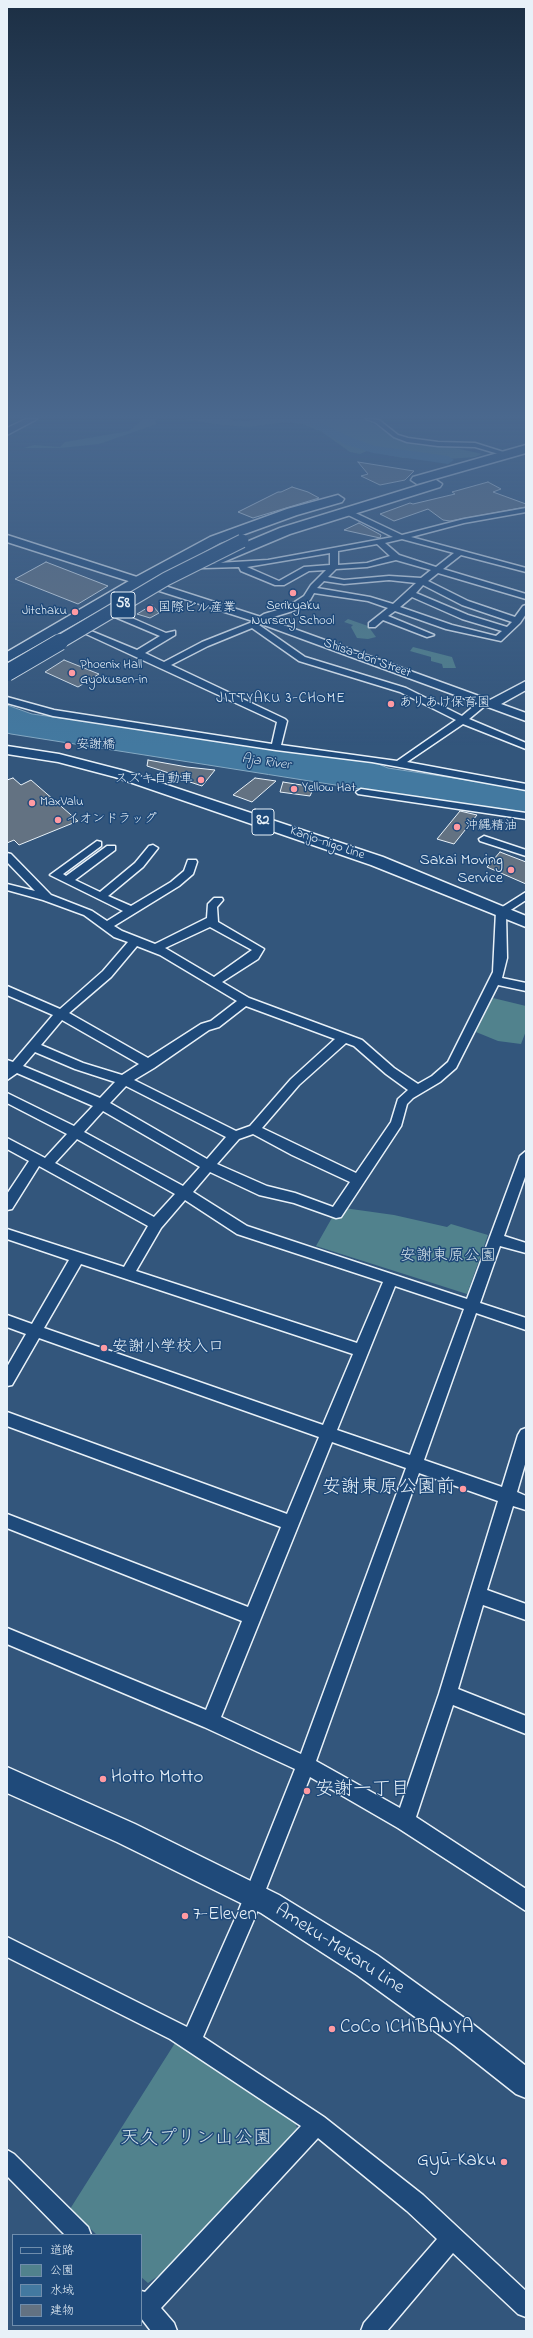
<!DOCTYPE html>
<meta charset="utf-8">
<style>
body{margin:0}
#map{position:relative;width:533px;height:2338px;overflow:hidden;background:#33567c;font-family:"Indie Flower","Klee One",sans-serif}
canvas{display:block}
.frame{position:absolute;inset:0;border:8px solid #e8f1f8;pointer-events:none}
.legend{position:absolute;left:12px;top:2234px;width:130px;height:92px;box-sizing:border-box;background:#1f4a7a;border:1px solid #6f8dac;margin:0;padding:5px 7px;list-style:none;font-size:12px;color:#e8f1f8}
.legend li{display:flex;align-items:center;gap:8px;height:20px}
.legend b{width:20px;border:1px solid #6f8dac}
</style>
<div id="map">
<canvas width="533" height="2338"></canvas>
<div class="frame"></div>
<ul class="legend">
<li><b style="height:5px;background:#1f4a7a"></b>道路</li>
<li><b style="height:11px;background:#51828d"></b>公園</li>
<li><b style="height:11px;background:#4379a0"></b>水域</li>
<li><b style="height:11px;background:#637282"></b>建物</li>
</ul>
</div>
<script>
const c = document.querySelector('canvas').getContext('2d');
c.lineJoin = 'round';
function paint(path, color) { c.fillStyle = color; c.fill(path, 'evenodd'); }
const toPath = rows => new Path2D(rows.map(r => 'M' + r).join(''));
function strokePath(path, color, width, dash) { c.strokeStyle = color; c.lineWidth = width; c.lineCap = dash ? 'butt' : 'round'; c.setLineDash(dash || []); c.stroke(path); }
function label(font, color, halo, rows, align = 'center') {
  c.font = font + ' "Indie Flower","Klee One",sans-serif'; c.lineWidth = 3; c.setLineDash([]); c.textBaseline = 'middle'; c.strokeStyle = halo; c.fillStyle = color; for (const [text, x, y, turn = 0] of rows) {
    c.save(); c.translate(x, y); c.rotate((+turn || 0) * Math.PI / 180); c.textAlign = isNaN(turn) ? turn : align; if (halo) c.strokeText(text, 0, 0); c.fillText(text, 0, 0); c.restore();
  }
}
const green = toPath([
 [143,419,157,419,155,421,157,424,99,444,60,448,24,448,34,445,60,447,65,442,129,431],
 [185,419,228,419,236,421,272,419,363,419,379,427,395,439,417,445,451,447,482,454,475,457,448,459,403,458,367,451,360,454,350,452,322,432,295,421,249,427,221,425],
 [348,619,368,626,376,637,368,639,357,638,351,627,353,625,344,622],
 [413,647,452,657,456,668,443,668,442,664,431,661,431,657,410,651],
 [493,998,526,1006,526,1031,521,1044,498,1041,476,1032],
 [344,1208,394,1215,447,1227,451,1224,488,1235,467,1294,316,1246,333,1216],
 [175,2043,295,2121,299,2135,168,2269,148,2283,141,2277,141,2235,97,2235,70,2209]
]);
const water = toPath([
 [7,705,32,714,371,761,388,768,526,789,526,815,11,734,7,733,7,705]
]);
const river = toPath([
 [280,419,313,419,352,438,375,446,448,456,454,460,448,464,373,453,344,444,310,425,285,422,280,419]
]);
const building = toPath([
 [358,462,414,471,405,480,380,485,361,476,368,474,358,462],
 [488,482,501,489,493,492,526,504,526,507,450,521,443,520,428,509,394,521,380,514,410,503,413,504,455,494,452,492,488,482],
 [292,487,308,492,319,498,253,518,238,512,278,492,281,492,292,487],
 [359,523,381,535,380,538,344,530,359,523],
 [46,562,108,586,78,604,15,579,46,562],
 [152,605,159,613,150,618,137,614,152,605],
 [64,660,99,674,78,687,45,672,64,660],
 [148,760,187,767,215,770,202,786,190,782,191,780,147,766,148,760],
 [13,778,21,785,31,780,78,821,19,845,14,840,7,843,7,780,13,778],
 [255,778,276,781,252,802,233,795,255,778],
 [283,782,314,787,310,796,280,792,283,782],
 [460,811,477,815,454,844,437,839,460,811],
 [500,852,526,862,526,884,487,867,500,852]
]);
const street = toPath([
 [366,419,379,420,398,435,408,438,438,442,475,443,513,455,509,457,475,447,438,446,407,442,394,437,375,422,366,419],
 [526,508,526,512,464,523,411,537,526,568,526,572,461,555,443,569,526,594,526,599,438,573,428,581,468,601,515,617,523,606,526,605,526,614,520,623,501,641,446,629,395,611,388,616,434,635,427,637,383,620,375,627,369,627,369,623,388,608,368,601,314,593,310,600,293,611,270,618,259,625,305,657,406,688,462,716,481,700,487,700,487,704,469,719,526,743,526,749,463,724,407,762,526,784,526,790,372,762,276,750,53,716,7,703,7,697,54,710,272,744,277,722,84,633,91,631,137,650,160,636,115,617,114,615,118,612,166,633,175,631,175,635,145,653,164,662,202,642,250,623,264,614,287,607,304,596,311,585,326,570,309,571,284,585,275,585,241,571,239,567,204,568,201,568,201,564,268,560,393,537,344,513,343,511,347,509,402,535,464,519,526,508],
 [402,539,454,553,436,567,399,555,385,543,402,539],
 [377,544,390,556,367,563,338,565,338,551,377,544],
 [330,553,330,565,304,567,279,581,247,567,330,553],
 [396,560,431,570,421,578,389,576,344,580,328,577,336,569,367,567,396,560],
 [389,580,416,583,393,604,370,597,317,588,324,581,344,584,389,580],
 [423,585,462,605,512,622,507,627,468,615,416,593,423,585],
 [412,597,462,619,502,631,496,636,452,625,400,607,412,597],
 [252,628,299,661,400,692,456,720,397,761,281,745,287,721,285,719,171,665,208,646,252,628],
 [361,789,526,813,526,819,358,794,356,792,361,789],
 [484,836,526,850,526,856,480,841,479,839,484,836],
 [97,841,101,842,101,846,63,874,66,876,107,846,115,846,115,850,75,880,100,892,135,863,149,846,153,845,158,848,143,867,108,896,131,906,171,882,184,871,188,860,196,860,197,862,193,874,179,886,114,926,122,931,155,944,207,918,208,904,214,898,222,898,223,900,217,907,218,922,264,949,258,959,222,982,249,998,362,1040,394,1068,418,1084,432,1076,448,1062,493,972,496,911,526,892,526,900,506,913,507,958,502,978,526,983,526,991,498,985,456,1068,440,1082,413,1098,407,1104,401,1126,341,1217,336,1218,294,1203,259,1195,210,1172,193,1192,247,1226,467,1299,520,1156,526,1151,526,1174,504,1236,526,1243,526,1253,500,1246,480,1303,526,1318,526,1330,476,1313,424,1460,502,1487,518,1435,521,1430,526,1428,526,1461,517,1492,526,1496,526,1510,513,1506,487,1590,526,1604,526,1620,483,1605,458,1689,526,1716,526,1734,453,1705,416,1817,526,1889,526,1911,398,1828,310,1777,255,1917,203,2037,324,2117,423,2195,526,2291,526,2317,518,2314,453,2253,387,2331,361,2331,364,2323,437,2239,407,2211,318,2138,161,2308,174,2323,177,2331,151,2331,141,2318,141,2291,145,2292,301,2126,170,2039,7,1957,7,1937,187,2027,238,1912,295,1769,204,1727,7,1644,7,1628,206,1710,242,1621,7,1528,7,1514,248,1607,281,1527,7,1426,7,1412,287,1514,319,1437,39,1338,12,1385,7,1386,7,1367,26,1334,7,1327,7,1315,32,1324,69,1260,7,1239,7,1229,124,1267,148,1226,39,1166,12,1209,7,1210,7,1194,29,1161,7,1149,7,1138,45,1158,67,1134,7,1103,7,1093,74,1126,93,1106,17,1073,7,1080,7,1060,13,1062,53,1015,7,995,7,986,60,1009,103,971,128,942,114,937,84,915,43,900,7,890,7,884,35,891,7,862,7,853,11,854,51,895,92,911,107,921,123,911,50,875,97,841],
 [210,927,252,950,214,977,165,948,210,927],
 [137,946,160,955,237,1001,211,1021,201,1024,148,1058,69,1013,111,977,137,946],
 [246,1006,335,1039,291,1079,250,1126,236,1131,134,1080,154,1068,209,1030,219,1027,246,1006],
 [62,1020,139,1064,122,1075,83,1063,41,1045,62,1020],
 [346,1043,354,1046,386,1074,408,1090,398,1099,391,1122,356,1173,262,1128,299,1085,346,1043],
 [35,1052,75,1069,115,1082,100,1098,23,1066,35,1052],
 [126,1086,226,1137,207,1159,110,1103,126,1086],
 [103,1111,200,1167,183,1186,84,1132,103,1111],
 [253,1134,292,1155,350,1182,333,1207,295,1193,267,1186,217,1164,239,1139,253,1134],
 [77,1139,175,1194,154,1217,55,1163,77,1139],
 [185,1200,237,1234,383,1282,357,1343,136,1271,161,1228,185,1200],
 [81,1264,353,1354,323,1425,44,1328,81,1264],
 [395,1286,464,1309,410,1455,337,1430,395,1286],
 [332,1442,406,1468,301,1754,221,1717,332,1442],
 [419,1473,498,1501,439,1694,400,1808,316,1761,419,1473],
 [7,2150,14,2154,88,2227,91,2235,65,2235,7,2176,7,2150]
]);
const secondary = toPath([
 [26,419,37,419,7,435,7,428,26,419],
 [7,535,264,618,490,700,526,681,526,690,501,704,526,713,526,721,256,622,7,542,7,535],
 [7,1767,135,1824,279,1895,377,1955,474,2025,526,2066,526,2098,516,2094,454,2045,357,1975,261,1913,117,1842,7,1793,7,1767]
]);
const primary = toPath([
 [7,746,59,754,125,771,383,857,526,916,526,927,371,865,115,777,58,762,7,754,7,746]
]);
const highway = toPath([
 [526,445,526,453,417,484,411,480,413,477,526,445],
 [436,480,442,484,440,487,290,534,221,563,211,563,209,560,211,557,280,528,436,480],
 [338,495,344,499,342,502,297,515,220,543,7,662,7,652,134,578,210,537,287,509,338,495]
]);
const highwayBridgeFar1 = toPath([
 [58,643,166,579,242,541]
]);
const highwayBridge = toPath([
 [7,673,60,642]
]);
const markers = [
 [293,593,4,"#ff9aa2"],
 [150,609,4,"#ff9aa2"],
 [75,612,4,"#ff9aa2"],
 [72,673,4,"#ff9aa2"],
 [391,704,4,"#ff9aa2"],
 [68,746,4,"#ff9aa2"],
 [201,780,4,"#ff9aa2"],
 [294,789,4,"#ff9aa2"],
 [32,803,4,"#ff9aa2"],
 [58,820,4,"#ff9aa2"],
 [457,827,4,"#ff9aa2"],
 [511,870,4,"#ff9aa2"],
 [104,1348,4,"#ff9aa2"],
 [463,1489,4,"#ff9aa2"],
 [103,1779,4,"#ff9aa2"],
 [307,1791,4,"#ff9aa2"],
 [185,1916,4,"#ff9aa2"],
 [332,2029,4,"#ff9aa2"],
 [504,2162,4,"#ff9aa2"]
];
const farPoinames = [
 ["Serikyaku",293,607,"center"],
 ["Nursery School",293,622,"center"],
 ["国際ビル産業",158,609],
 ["Jitchaku",67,612,"right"],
 ["Phoenix Hall",80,666],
 ["Gyokusen-in",80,681],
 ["ありあけ保育園",399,704],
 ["安謝橋",76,746],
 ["スズキ自動車",193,780,"right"],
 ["Yellow Hat",302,789],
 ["MaxValu",40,803],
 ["イオンドラッグ",66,820],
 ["沖縄精油",465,827]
];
const farStreetnames = [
 ["Shisa-dori Street",367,659,20],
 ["Kanjo-nigo Line",327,844,19]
];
const farNeighbourhoodnames = [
 ["JITTYAKU 3-CHOME",281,700]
];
const farWaternames = [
 ["Aja River",266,763,8]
];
const shields = [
 [123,605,24],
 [263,822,22]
];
const shieldNames = [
 ["58",123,605],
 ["82",263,822]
];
const poiNames = [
 ["Sakai Moving",503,861],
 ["Service",503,879],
 ["安謝小学校入口",112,1348,"left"]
];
const parkNames = [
 ["安謝東原公園",448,1257]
];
const nearPoinames = [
 ["安謝東原公園前",455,1489,"right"],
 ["Hotto Motto",111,1779],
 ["安謝一丁目",315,1791],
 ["7-Eleven",193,1916],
 ["CoCo ICHIBANYA",340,2029],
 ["Gyū-Kaku",496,2162,"right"]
];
const nearStreetnames = [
 ["Ameku-Mekaru Line",339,1950,33]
];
const nearParknames = [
 ["天久プリン山公園",196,2140]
];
paint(green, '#51828d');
paint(water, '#4379a0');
strokePath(water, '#85a9c3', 1);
paint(river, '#4379a0');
paint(building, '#637282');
strokePath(building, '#e8f1f8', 1);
strokePath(street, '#e8f1f8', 3);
strokePath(secondary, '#e8f1f8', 3);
strokePath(primary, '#e8f1f8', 3);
strokePath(highway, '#e8f1f8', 3);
paint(street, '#1f4a7a');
paint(secondary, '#1f4a7a');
paint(primary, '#1f4a7a');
paint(highway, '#1f4a7a');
strokePath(highwayBridgeFar1, '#e8f1f8', 15, []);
strokePath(highwayBridge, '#e8f1f8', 18, []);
strokePath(highwayBridgeFar1, '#1f4a7a', 13);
strokePath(highwayBridge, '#1f4a7a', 16);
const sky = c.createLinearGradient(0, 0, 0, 746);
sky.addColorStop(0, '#1c2f44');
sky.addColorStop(0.56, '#4a688e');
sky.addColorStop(1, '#4a688e00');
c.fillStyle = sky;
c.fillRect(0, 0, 533, 746);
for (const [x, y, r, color] of markers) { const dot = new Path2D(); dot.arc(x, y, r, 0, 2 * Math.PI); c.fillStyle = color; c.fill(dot); strokePath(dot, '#1f4a7a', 1.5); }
label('13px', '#e8f1f8', '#1f4a7a', farPoinames, 'left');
label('13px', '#e8f1f8', '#1f4a7a', farStreetnames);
c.letterSpacing = '1px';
label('14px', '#e8f1f8', '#1f4a7a', farNeighbourhoodnames);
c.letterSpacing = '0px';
label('italic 14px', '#cfdfeb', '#1f4a7a', farWaternames);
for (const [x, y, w] of shields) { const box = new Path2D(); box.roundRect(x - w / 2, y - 13, w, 26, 3); c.fillStyle = '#1f4a7a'; c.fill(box); strokePath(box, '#e8f1f8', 1); }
label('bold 15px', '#e8f1f8', null, shieldNames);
label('16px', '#e8f1f8', '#1f4a7a', poiNames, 'right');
label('16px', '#d1e0e8', '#1f4a7a', parkNames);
label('19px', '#e8f1f8', '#1f4a7a', nearPoinames, 'left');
label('19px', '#e8f1f8', '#1f4a7a', nearStreetnames);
label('19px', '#d1e0e8', '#1f4a7a', nearParknames);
</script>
